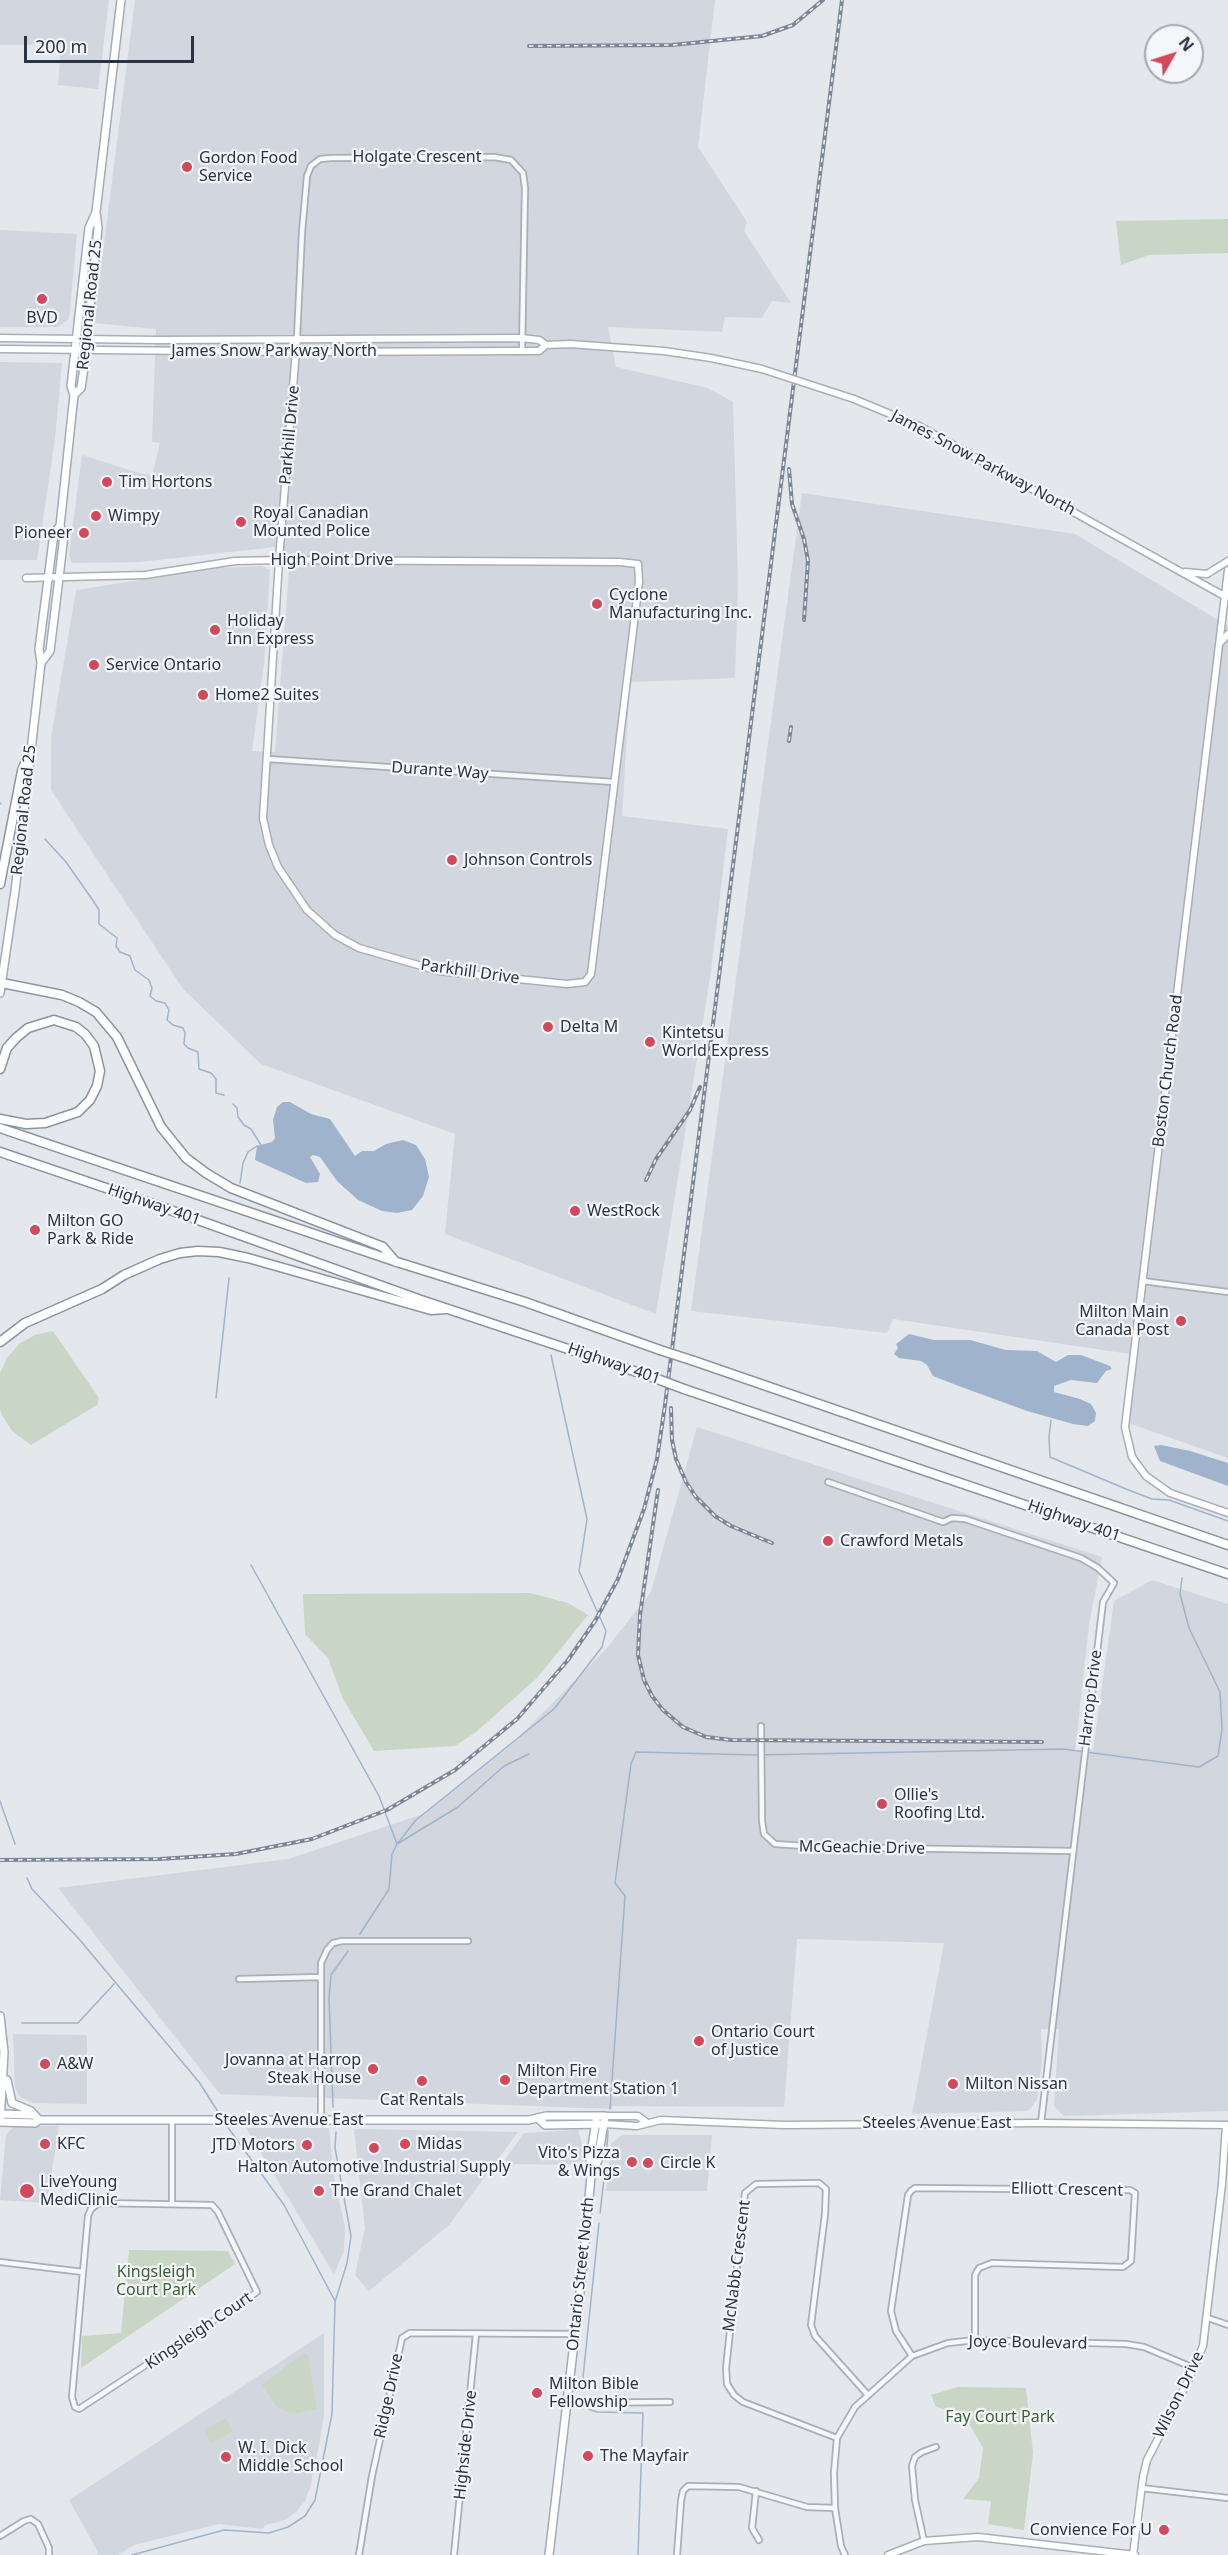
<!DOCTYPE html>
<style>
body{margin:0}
#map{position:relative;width:1228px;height:2555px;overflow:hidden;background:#e4e7ec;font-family:"Noto Sans",sans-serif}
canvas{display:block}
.north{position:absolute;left:1144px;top:24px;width:60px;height:60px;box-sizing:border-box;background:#f4f6f9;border:2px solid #a4a8b1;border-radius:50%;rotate:51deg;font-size:16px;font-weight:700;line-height:24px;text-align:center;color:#2b3445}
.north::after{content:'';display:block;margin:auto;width:21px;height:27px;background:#d1495b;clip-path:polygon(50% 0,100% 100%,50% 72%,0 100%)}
.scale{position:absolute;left:24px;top:36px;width:170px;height:27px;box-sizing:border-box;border:3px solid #2b3445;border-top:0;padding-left:8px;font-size:18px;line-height:21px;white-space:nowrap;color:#2b3445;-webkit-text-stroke:4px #f4f6f9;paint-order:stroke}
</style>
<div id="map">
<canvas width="1228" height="2555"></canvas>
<div class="north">N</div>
<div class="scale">200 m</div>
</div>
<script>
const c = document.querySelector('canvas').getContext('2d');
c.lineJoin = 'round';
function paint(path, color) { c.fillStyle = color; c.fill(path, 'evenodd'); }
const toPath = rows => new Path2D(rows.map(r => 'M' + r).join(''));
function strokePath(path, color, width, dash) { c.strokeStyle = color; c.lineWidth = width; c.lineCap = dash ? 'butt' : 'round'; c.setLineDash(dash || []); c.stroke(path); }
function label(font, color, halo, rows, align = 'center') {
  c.font = font + ' "Noto Sans",sans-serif'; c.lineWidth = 4.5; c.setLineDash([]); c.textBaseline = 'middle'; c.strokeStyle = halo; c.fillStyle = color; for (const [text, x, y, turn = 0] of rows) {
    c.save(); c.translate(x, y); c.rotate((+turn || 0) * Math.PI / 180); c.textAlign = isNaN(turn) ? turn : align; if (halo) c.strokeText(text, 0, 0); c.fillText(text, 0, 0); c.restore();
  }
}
const built = toPath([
 [0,0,109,0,98,89,58,85,61,44,0,45],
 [135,0,715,0,698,147,747,222,744,231,791,303,772,301,762,318,725,317,722,332,608,327,616,367,708,388,733,402,738,583,735,678,630,682,622,816,728,829,711,971,656,1314,445,1234,455,1134,261,1064,183,989,51,790,51,738,76,590,219,568,262,566,270,570,264,664,252,751,275,752,289,570,276,547,139,562,72,563,69,555,82,455,139,473,152,475,160,443,152,442,156,329,94,323],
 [0,230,77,234,69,319,58,327,0,327],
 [0,362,62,363,55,439,37,560,0,560],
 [802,493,1075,534,1228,626,1228,1458,1128,1423,1137,1355,893,1319,887,1333,691,1311],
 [697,1427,1102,1557,1089,1625,1075,1752,1093,1750,1114,1601,1152,1580,1228,1604,1228,2111,1064,2116,1054,2106,1059,2029,1041,2029,1042,2061,1037,2099,1032,2107,1026,2111,912,2114,944,1943,797,1939,784,2107,612,2106,612,2109,220,2094,58,1888,288,1859,423,1814,516,1740,607,1648,651,1592],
 [13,2034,87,2035,87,2104,33,2103,20,2097,15,2088],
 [14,2126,59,2126,47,2203,0,2200,6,2135],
 [246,2128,329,2128,334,2178,345,2227,344,2251,334,2274],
 [354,2129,518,2132,449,2225,369,2291,355,2275,365,2228],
 [578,2130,583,2147,583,2165,502,2164,524,2133],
 [622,2135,712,2135,707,2191,606,2191,611,2144],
 [324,2333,324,2414,320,2440,310,2488,305,2501,296,2512,285,2520,265,2525,263,2529,219,2524,134,2545,118,2555,97,2555,98,2552,69,2500]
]);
const green = toPath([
 [1228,219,1228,253,1149,255,1121,265,1116,221],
 [53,1331,99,1398,97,1405,31,1445,12,1431,2,1415,0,1409,0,1373,7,1358,19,1344,35,1335],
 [530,1593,568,1603,588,1615,537,1678,476,1732,455,1746,374,1751,343,1699,328,1658,305,1634,303,1594],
 [129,2250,228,2251,235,2264,81,2368,82,2336,121,2333],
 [303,2353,308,2355,317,2409,292,2414,276,2406,262,2385],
 [958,2387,1026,2388,1033,2453,1024,2530,988,2524,991,2501,963,2499,979,2478,983,2448,970,2425,955,2412,936,2407,931,2395],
 [226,2418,233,2431,211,2444,204,2430]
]);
const water = toPath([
 [283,1102,290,1102,311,1114,330,1119,355,1156,362,1151,374,1151,386,1144,403,1140,416,1145,425,1159,429,1177,423,1196,412,1210,397,1213,382,1211,358,1200,337,1181,320,1157,313,1155,310,1157,320,1174,318,1182,306,1183,255,1160,257,1146,272,1142,275,1138,273,1120,277,1107],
 [909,1334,934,1340,970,1340,1006,1350,1037,1351,1056,1362,1068,1355,1081,1355,1110,1366,1112,1369,1106,1371,1097,1383,1071,1380,1054,1386,1054,1392,1080,1399,1091,1404,1096,1413,1095,1421,1088,1426,1073,1424,1027,1411,956,1385,933,1376,927,1365,921,1361,899,1358,894,1354,898,1348,896,1344],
 [1161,1445,1190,1451,1228,1463,1228,1486,1160,1461,1154,1446]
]);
const stream = toPath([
 [0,803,1,804],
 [45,839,66,862,94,902,99,910,99,924,117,938,116,946,120,952,130,956,135,970,149,980,152,988,150,996,156,1001,165,1003,169,1010,167,1020,173,1025,183,1028,185,1033,184,1044,188,1048,198,1052,199,1069,211,1073,216,1079,216,1093,224,1095],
 [233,1104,237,1108,238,1117,244,1125,251,1129,261,1145],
 [240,1183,243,1163,248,1152,257,1146],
 [216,1398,229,1278],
 [1051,1420,1049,1437,1050,1457,1126,1489,1152,1499,1169,1500,1228,1521],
 [251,1565,379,1796,397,1844,416,1820,554,1709,602,1647,606,1631,579,1571,587,1519,551,1355],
 [0,1801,15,1844],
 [27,1878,32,1889,79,1939,199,2082,222,2118],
 [360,1934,389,1889,392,1854,397,1844,458,1807,504,1766,529,1754],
 [22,2023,78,2023,114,1984],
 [333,2107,329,1998,331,1975,348,1951],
 [610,2109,625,1896,615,1883,631,1764,636,1752,755,1755,1063,1749,1199,1767,1218,1756,1222,1729,1220,1692,1189,1628,1180,1594,1182,1578],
 [224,2122,284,2205,335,2301],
 [606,2160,608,2131],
 [600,2213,605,2170],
 [582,2387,599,2223],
 [588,2409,597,2412,643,2413,638,2555],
 [132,2555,224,2530,269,2533,288,2527,305,2516,315,2500,332,2414,335,2302,347,2263,351,2236,335,2148,336,2132]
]);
const street = toPath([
 [297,338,302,232,307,176,311,166,320,159,331,158,494,157,511,160,523,173,525,188,522,351],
 [267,759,614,782],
 [1143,1281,1228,1292],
 [828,1482,943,1522,952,1518,965,1519,1081,1558,1098,1568,1114,1583,1103,1602,1041,2123],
 [761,1726,762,1821,764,1834,775,1844,820,1847,1073,1851],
 [239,1979,321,1977],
 [321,2119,321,1963,327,1950,333,1943,342,1941,468,1941],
 [99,2203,212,2205,218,2212,257,2292,79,2409,75,2407,72,2397,83,2272,88,2216,91,2209,99,2203],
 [172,2203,172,2121],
 [0,2262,83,2272],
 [1208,2318,1228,2325],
 [912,2356,896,2331,891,2311,908,2195,911,2191,915,2188,1130,2190,1135,2193,1131,2261,1123,2267,992,2263,979,2268,975,2275,975,2340],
 [567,2403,670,2402],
 [837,2438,743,2402,734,2395,727,2384,726,2368,745,2193,756,2184,819,2183,826,2189,825,2214,811,2325,815,2336,868,2395],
 [1141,2488,1228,2498],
 [756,2491,752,2528,759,2540],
 [0,2536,24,2521,31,2519,38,2524,49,2548,49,2555],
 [924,2541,915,2500,912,2466,915,2457,922,2452,936,2447],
 [359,2555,372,2476,402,2338,410,2333,574,2334],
 [454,2555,476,2334],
 [677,2555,681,2501,683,2491,688,2486,739,2487,807,2507,835,2508],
 [845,2555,841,2546,835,2508,834,2473,837,2438,855,2407,912,2356,948,2343,975,2340,1126,2344,1144,2347,1194,2368]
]);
const secondary = toPath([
 [0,338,158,340,521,338,539,340,546,345,570,344,664,351,711,358,762,369],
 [0,349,297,352,522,351,539,351,546,345],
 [854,399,919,426,1226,597],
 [1228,570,1125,1427,1132,1457,1146,1476,1170,1493,1228,1513],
 [1185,572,1207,574,1228,561],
 [26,578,145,575,235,561,279,560,619,562,638,564,639,582,591,974,585,982,567,984,439,971,359,948,335,935,307,910,278,867,269,845,263,818,279,560,297,338],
 [1219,644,1228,634],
 [605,2116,638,2116,646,2122],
 [604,2124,637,2126,661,2120,784,2125,1041,2123,1228,2125],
 [888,2555,924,2541,978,2537,1135,2555],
 [1133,2555,1143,2477,1147,2460,1188,2381,1203,2346,1222,2184,1226,2125]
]);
const primary = toPath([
 [74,395,81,388,85,361,98,228,96,212,121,0],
 [41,663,50,651,59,578,64,535,60,526,74,395,71,386,89,228,96,212],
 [0,993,15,891,41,663,39,649,54,533,60,526],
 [0,2016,4,2052,0,2122],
 [7,2080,12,2103,31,2111,39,2120],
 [0,2114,32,2115],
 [539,2119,545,2125,604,2124],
 [0,2122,35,2123,39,2120,529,2120,546,2116,605,2116,598,2160,591,2176,582,2275,549,2555],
 [593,2171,590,2160,596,2121]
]);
const highway = toPath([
 [0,884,22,771,31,748],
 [2,983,62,995,79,1002,96,1012,117,1037,161,1127,186,1158,206,1173,231,1188,383,1247,396,1262],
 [0,1069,7,1048,16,1038,28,1028,54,1020,76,1027,85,1034,94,1046,100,1071,97,1086,90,1100,78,1112,45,1123,26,1124,0,1119],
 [0,1128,397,1262,525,1302,660,1350],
 [0,1152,159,1206,421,1300,652,1377],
 [0,1342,25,1323,102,1289,124,1275,160,1259,180,1253,198,1251,219,1252,248,1258,431,1310,445,1309],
 [694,1361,1228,1545],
 [684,1389,1228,1574]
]);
const rail = toPath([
 [529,46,672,45,762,36,793,25,823,0],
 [789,469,792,504,804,539,808,561,804,620],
 [789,741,791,727],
 [646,1180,656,1159,690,1110,700,1087],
 [671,1408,672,1440,676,1459,686,1482,696,1497,715,1516,731,1526,772,1543],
 [658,1490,640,1615,638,1655,644,1680,652,1696,663,1710,683,1727,706,1737,731,1740,1042,1742],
 [0,1860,160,1859,236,1854,312,1839,387,1810,455,1770,517,1719,568,1660,595,1621,618,1579,644,1509,657,1459,665,1405,842,0]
]);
const secondaryBridge = toPath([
 [762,369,854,399]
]);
const highwayBridge = toPath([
 [660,1350,694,1361],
 [652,1377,684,1389]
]);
const markers = [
 [187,167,6,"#d1495b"],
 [42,299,6,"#d1495b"],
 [107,482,6,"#d1495b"],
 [96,516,6,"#d1495b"],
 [241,522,6,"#d1495b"],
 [84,533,6,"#d1495b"],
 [597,604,6,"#d1495b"],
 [215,630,6,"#d1495b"],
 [94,665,6,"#d1495b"],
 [203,695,6,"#d1495b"],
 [452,860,6,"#d1495b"],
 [548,1027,6,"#d1495b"],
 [650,1042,6,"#d1495b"],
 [575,1211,6,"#d1495b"],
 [35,1230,6,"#d1495b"],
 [1181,1321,6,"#d1495b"],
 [828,1541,6,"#d1495b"],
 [882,1804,6,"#d1495b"],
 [699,2041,6,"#d1495b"],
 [45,2064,6,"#d1495b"],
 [373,2069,6,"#d1495b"],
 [505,2080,6,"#d1495b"],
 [422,2081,6,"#d1495b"],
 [953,2084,6,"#d1495b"],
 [45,2144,6,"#d1495b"],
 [405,2144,6,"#d1495b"],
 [307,2145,6,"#d1495b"],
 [374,2148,6,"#d1495b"],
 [632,2162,6,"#d1495b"],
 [648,2163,6,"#d1495b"],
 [27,2191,8,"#d1495b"],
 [319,2191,6,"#d1495b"],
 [537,2393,6,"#d1495b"],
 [588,2456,6,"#d1495b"],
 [226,2457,6,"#d1495b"],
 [1164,2530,6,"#d1495b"]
];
const streetNames = [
 ["Holgate Crescent",417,157],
 ["Regional Road 25",90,305,-84],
 ["James Snow Parkway North",274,351],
 ["Parkhill Drive",290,435,-85],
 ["James Snow Parkway North",983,463,28],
 ["High Point Drive",332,560],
 ["Durante Way",440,771,4],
 ["Regional Road 25",24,810,-84],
 ["Parkhill Drive",470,972,8],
 ["Boston Church Road",1168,1071,-83],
 ["Highway 401",154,1205,19],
 ["Highway 401",614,1364,19],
 ["Highway 401",1074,1521,19],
 ["Harrop Drive",1091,1698,-83],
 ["McGeachie Drive",862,1848,1],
 ["Steeles Avenue East",289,2120],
 ["Steeles Avenue East",937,2123],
 ["Elliott Crescent",1067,2190,1],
 ["McNabb Crescent",737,2266,-83],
 ["Ontario Street North",581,2274,-84],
 ["Kingsleigh Court",199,2331,-34],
 ["Joyce Boulevard",1028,2343,1],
 ["Wilson Drive",1179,2395,-64],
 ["Ridge Drive",389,2396,-78],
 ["Highside Drive",466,2445,-84]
];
const poiNames = [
 ["Gordon Food",199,158],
 ["Service",199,176],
 ["BVD",42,318,"center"],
 ["Tim Hortons",119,482],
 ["Royal Canadian",253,513],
 ["Mounted Police",253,531],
 ["Wimpy",108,516],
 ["Pioneer",72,533,"right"],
 ["Cyclone",609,595],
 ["Manufacturing Inc.",609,613],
 ["Holiday",227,621],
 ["Inn Express",227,639],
 ["Service Ontario",106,665],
 ["Home2 Suites",215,695],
 ["Johnson Controls",464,860],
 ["Delta M",560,1027],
 ["Kintetsu",662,1033],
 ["World Express",662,1051],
 ["WestRock",587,1211],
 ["Milton GO",47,1221],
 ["Park & Ride",47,1239],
 ["Milton Main",1169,1312,"right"],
 ["Canada Post",1169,1330,"right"],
 ["Crawford Metals",840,1541],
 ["Ollie's",894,1795],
 ["Roofing Ltd.",894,1813],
 ["Ontario Court",711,2032],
 ["of Justice",711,2050],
 ["Jovanna at Harrop",361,2060,"right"],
 ["Steak House",361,2078,"right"],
 ["A&W",57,2064],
 ["Milton Fire",517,2071],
 ["Department Station 1",517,2089],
 ["Milton Nissan",965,2084],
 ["Cat Rentals",422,2100,"center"],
 ["KFC",57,2144],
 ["Midas",417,2144],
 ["JTD Motors",295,2145,"right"],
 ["Vito's Pizza",620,2153,"right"],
 ["& Wings",620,2171,"right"],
 ["Circle K",660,2163],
 ["Halton Automotive Industrial Supply",374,2167,"center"],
 ["LiveYoung",40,2182],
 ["MediClinic",40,2200],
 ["The Grand Chalet",331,2191],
 ["Milton Bible",549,2384],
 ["Fellowship",549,2402],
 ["W. I. Dick",238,2448],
 ["Middle School",238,2466],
 ["The Mayfair",600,2456],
 ["Convience For U",1152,2530,"right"]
];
const parkNames = [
 ["Kingsleigh",156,2272],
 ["Court Park",156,2290],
 ["Fay Court Park",1000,2417]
];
paint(built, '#d2d6de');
paint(green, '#c9d6c5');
paint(water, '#9fb4cc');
strokePath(stream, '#9fb4cc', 1.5);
strokePath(street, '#a9aeb7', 8);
strokePath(secondary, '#a9aeb7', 9);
strokePath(primary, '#a3abb8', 10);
strokePath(highway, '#8b94a3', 11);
strokePath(street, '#f7f8fa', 4.5);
strokePath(secondary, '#fff', 6);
strokePath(primary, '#fff', 7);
strokePath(highway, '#fff', 8);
strokePath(rail, '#7d8696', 4);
strokePath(rail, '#f4f6f9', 1.5, [4.5]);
strokePath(secondaryBridge, '#a9aeb7', 9, []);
strokePath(highwayBridge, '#8b94a3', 11, []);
strokePath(secondaryBridge, '#fff', 6);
strokePath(highwayBridge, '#fff', 8);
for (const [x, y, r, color] of markers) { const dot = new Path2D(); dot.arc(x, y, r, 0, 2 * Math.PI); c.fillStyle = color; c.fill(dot); strokePath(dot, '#f4f6f9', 2); }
label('16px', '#2b3445', '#f4f6f9', streetNames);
label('16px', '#2b3445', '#f4f6f9', poiNames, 'left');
label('16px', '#3f6138', '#f4f6f9', parkNames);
</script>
